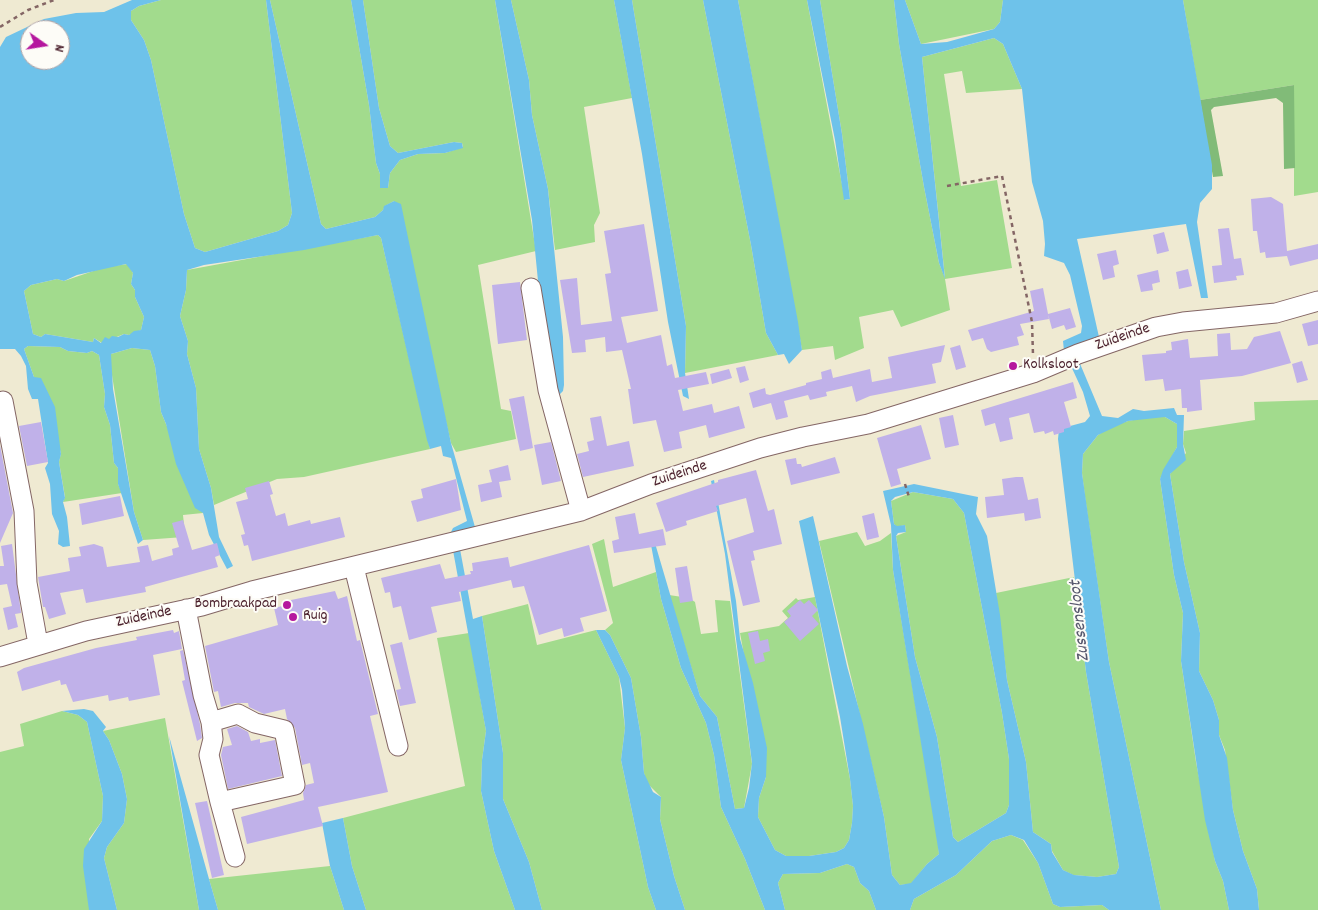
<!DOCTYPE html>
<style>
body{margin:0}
#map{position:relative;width:1318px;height:910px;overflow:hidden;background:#efead2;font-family:Dekko,sans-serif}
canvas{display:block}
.north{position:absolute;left:20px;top:20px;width:50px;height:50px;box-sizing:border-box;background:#fdfcf7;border:1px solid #b5a4a5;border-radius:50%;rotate:103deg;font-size:14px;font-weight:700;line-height:20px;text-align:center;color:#4a1f2b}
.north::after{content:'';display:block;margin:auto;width:18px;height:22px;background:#b5179e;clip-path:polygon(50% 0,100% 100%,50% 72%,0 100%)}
</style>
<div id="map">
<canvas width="1318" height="910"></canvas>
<div class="north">N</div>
</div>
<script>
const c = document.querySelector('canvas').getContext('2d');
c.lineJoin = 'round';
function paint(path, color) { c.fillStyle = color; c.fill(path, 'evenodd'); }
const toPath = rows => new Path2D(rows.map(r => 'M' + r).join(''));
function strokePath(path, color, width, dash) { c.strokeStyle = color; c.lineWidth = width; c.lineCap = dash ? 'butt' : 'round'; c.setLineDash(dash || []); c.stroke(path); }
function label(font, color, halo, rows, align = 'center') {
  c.font = font + ' Dekko,sans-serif'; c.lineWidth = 4; c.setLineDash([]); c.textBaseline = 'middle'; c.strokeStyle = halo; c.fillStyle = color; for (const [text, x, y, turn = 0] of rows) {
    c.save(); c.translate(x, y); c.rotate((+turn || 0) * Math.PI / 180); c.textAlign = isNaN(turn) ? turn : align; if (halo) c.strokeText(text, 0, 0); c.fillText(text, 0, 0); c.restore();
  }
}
const green = toPath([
 [161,0,266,0,292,213,288,225,278,231,205,252,195,248,184,214,151,60,144,40,131,20,131,11,139,6],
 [270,0,351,0,369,105,376,163,380,174,380,188,388,188,390,173,400,160,418,154,445,153,463,147,462,143,454,142,398,153,390,146,379,108,363,0,495,0,536,251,478,265,501,409,511,411,516,439,456,452,451,443,394,201,385,206,383,210,375,217,326,229,321,224],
 [511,0,614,0,632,98,584,107,600,213,594,225,595,242,555,250,548,189,532,115,529,80],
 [632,0,703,0,751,245,766,333,778,355,685,373,686,326],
 [738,0,807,0,845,200,850,199,842,134,820,0,894,0,899,44,924,187,939,263,945,278,922,57,994,38,1003,44,1022,89,966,93,962,71,944,74,961,186,997,180,1012,268,945,279,950,310,901,327,893,310,859,317,864,348,835,360,833,346,802,350],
 [905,0,1003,0,1000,22,994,29,921,44],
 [1183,0,1318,0,1318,192,1294,196,1294,85,1200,100],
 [378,235,381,238,430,449,304,477,277,479,214,505,211,488,199,449,196,388,187,354,188,341,180,316,186,290,187,270],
 [128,264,133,273,131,284,135,290,135,297,144,317,141,330,129,335,124,334,102,343,94,338,93,342,45,334,41,337,33,334,24,291,31,285,57,279,64,281,105,267],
 [28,346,60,347,68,351,87,353,92,351,99,355,105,394,104,407,110,425,114,463,118,468,118,484,122,493,63,502,65,497,59,462,61,453,24,349],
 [132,348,150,350,155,366,161,412,203,513,183,515,185,535,184,537,143,540,134,512,111,369,111,354],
 [1318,400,1318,910,1259,910,1257,889,1243,851,1233,810,1225,750,1219,735,1219,720,1213,700,1199,671,1200,633,1184,562,1170,474,1186,453,1183,444,1184,431,1255,420,1254,402],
 [1148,417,1165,417,1177,424,1177,447,1160,479,1174,575,1183,613,1181,661,1196,762,1215,861,1223,881,1229,910,1161,910,1109,662,1085,497,1082,473,1083,454,1098,435,1110,427,1128,421],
 [913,492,953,499,964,513,1002,713,1009,759,1009,805,1006,813,958,842,953,837,937,737,915,657,896,536,906,532,905,525,897,527,894,524,891,501],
 [857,532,865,546,880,541,891,533,893,570,938,841,939,854,927,864,911,884,900,885,892,875,884,817,819,541],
 [604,539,613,587,656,572,661,599,681,668,706,723,714,755,721,807,745,859,765,910,685,910,674,876,660,819,661,797,646,782,644,773,641,737,631,678,610,635,605,630,613,623,592,544],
 [1074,577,1086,672,1119,867,1116,874,1097,877,1073,875,1063,870,1052,851,1051,844,1033,832,1026,762,1007,680,996,593],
 [669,595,689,598,695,602,701,634,718,632,715,600,730,601,752,764,744,808,735,809,717,717,700,696],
 [815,597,850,779,853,806,852,823,849,840,844,848,836,852,809,856,786,856,775,850,758,817,759,798,766,777,740,633,779,626,788,618,782,611,796,598,798,600],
 [528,604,537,645,596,630,619,677,625,728,621,760,648,887,656,910,542,910,529,862,503,799,503,753,482,616],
 [469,633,486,731,482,760,481,791,494,851,515,910,366,910,352,866,343,818,465,786,437,638],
 [62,711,78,715,87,722,103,796,102,821,89,839,89,910,0,910,0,752,24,746,20,724],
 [165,718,199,910,117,910,104,858,107,847,124,823,127,799,122,774,109,740,103,731],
 [1011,835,1023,840,1038,863,1053,904,1060,907,1102,905,1109,910,910,910,914,899,956,875,992,841],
 [847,864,854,867,860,883,869,891,876,910,785,910,778,883,783,874,820,873],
 [330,866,344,910,218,910,209,879]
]);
const forest = toPath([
 [1294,85,1295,168,1284,169,1283,103,1276,98,1214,107,1211,110,1223,176,1213,177,1200,100]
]);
const water = toPath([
 [132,0,161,0,139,6,131,11,131,20,144,40,151,60,184,214,195,248,205,252,278,231,288,225,292,213,266,0,270,0,321,224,326,229,375,217,383,210,384,206,394,201,401,204,451,443,475,527,457,533,473,619,482,616,503,753,503,799,529,862,542,910,515,910,494,851,481,791,482,760,486,731,450,534,453,528,467,521,451,458,443,456,441,446,430,449,427,440,381,238,378,235,304,250,204,265,187,270,186,290,180,316,188,341,187,354,196,388,199,449,211,488,219,537,233,566,227,569,209,535,203,513,195,508,176,464,166,424,161,412,155,366,150,350,132,348,111,354,113,389,134,512,143,540,138,544,118,484,118,468,114,463,110,425,104,407,105,394,99,355,92,351,87,353,68,351,60,347,28,346,24,349,34,377,41,378,55,407,61,454,59,462,65,498,63,502,67,517,70,546,63,547,58,544,59,531,52,514,50,484,45,468,48,463,38,399,32,399,28,389,26,366,21,356,15,349,0,349,0,47,6,37,44,19,76,13,104,12],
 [30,30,60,30,60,60,30,60],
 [126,264,133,273,131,284,135,290,135,297,144,317,141,330,134,331,129,335,124,334,118,337,112,336,109,339,105,337,101,343,94,338,93,342,45,334,41,337,33,334,24,291,31,285,57,279,64,281,77,275],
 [351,0,363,0,379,108,390,146,398,153,454,142,462,143,463,148,445,153,418,154,400,160,390,173,388,188,380,188,380,174,376,163,369,105],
 [495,0,511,0,529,80,532,115,548,189,563,337,564,385,563,391,560,394,556,392,539,291,532,220],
 [614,0,632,0,686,326,685,373,689,399,683,396,668,322,642,154],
 [703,0,738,0,798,322,802,350,789,364,784,354,778,355,766,333,751,245],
 [807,0,820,0,842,134,850,199,844,200,835,140],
 [894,0,905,0,921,44,947,42,994,29,1000,22,1003,0,1183,0,1212,165,1212,189,1200,203,1197,222,1208,298,1201,298,1186,224,1077,239,1099,337,1073,347,1102,416,1118,418,1133,409,1144,411,1174,408,1177,415,1184,415,1183,444,1186,460,1170,474,1184,562,1200,633,1199,671,1213,700,1219,720,1219,735,1227,758,1233,810,1243,851,1257,889,1259,910,1229,910,1223,881,1215,861,1205,820,1181,661,1183,613,1174,575,1160,479,1163,470,1177,447,1177,424,1165,417,1128,421,1098,435,1083,454,1082,473,1109,662,1161,910,1109,910,1102,905,1060,907,1053,904,1038,863,1024,840,1011,835,992,841,956,875,914,899,910,910,876,910,869,891,860,883,854,867,847,864,820,873,783,874,778,883,785,910,765,910,745,859,721,807,714,755,706,723,681,668,661,599,649,534,652,533,700,696,717,717,735,809,744,808,749,788,752,763,725,554,711,481,714,480,736,601,740,639,753,683,767,748,766,777,759,798,758,817,775,850,786,856,809,856,836,852,844,848,849,840,852,823,853,806,850,779,840,717,799,521,813,516,847,666,863,724,884,817,892,875,900,885,911,883,927,864,939,854,893,570,891,525,883,491,914,484,978,497,976,514,987,536,1000,615,1007,680,1026,762,1033,832,1051,844,1052,852,1063,870,1074,875,1097,877,1116,874,1119,867,1086,672,1058,439,1059,429,1085,422,1090,416,1083,392,1064,351,1063,341,1081,333,1082,326,1070,275,1064,263,1044,256,1045,244,1043,221,1032,182,1022,89,1003,44,994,38,922,57,945,279,939,263,924,187,899,44],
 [913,492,953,499,964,513,1002,713,1009,759,1009,805,1006,813,958,842,953,837,937,737,915,657,896,536,898,533,906,532,905,525,897,526,894,524,891,501,895,497],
 [596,630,605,630,610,635,631,678,641,737,644,773,653,792,661,797,660,819,674,876,685,910,656,910,648,887,621,760,625,728,622,690,619,677],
 [84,709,93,711,106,727,103,731,109,740,122,774,127,799,124,823,107,847,104,858,117,910,89,910,88,903,83,866,84,849,102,821,103,796,87,722,78,715,62,711],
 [169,736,209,879,218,910,199,910],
 [343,818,352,866,366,910,344,910,330,866,322,823]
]);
const building = toPath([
 [1271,197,1283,204,1287,251,1318,244,1318,259,1290,266,1287,256,1266,258,1265,252,1260,253,1257,231,1253,231,1251,199],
 [644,224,658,311,621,317,627,343,661,335,667,366,672,364,675,378,706,372,709,384,678,390,683,411,712,404,714,413,739,406,745,428,709,438,706,425,679,432,682,448,664,452,656,420,633,424,628,389,631,389,622,350,606,352,605,337,585,340,586,352,572,353,560,280,577,278,581,325,612,321,605,274,611,273,604,231],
 [1229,228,1234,259,1241,258,1244,275,1236,276,1237,280,1214,283,1212,266,1222,265,1218,229],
 [1164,232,1169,251,1157,254,1153,235],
 [1116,250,1119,264,1113,266,1115,277,1103,280,1097,254],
 [1188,269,1192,286,1179,289,1176,272],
 [1158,270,1160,282,1152,284,1153,290,1141,292,1137,275],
 [520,282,527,340,498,344,492,285],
 [1043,288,1049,319,1020,324,1024,335,1017,337,1019,345,991,352,987,349,983,338,972,341,968,330,1034,311,1030,291],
 [1070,308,1076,327,1066,330,1064,325,1052,329,1048,314],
 [1318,320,1318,344,1308,346,1302,324],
 [1280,331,1291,363,1242,376,1200,380,1202,410,1187,412,1187,408,1182,408,1181,389,1165,391,1163,379,1145,381,1142,355,1166,353,1166,351,1172,350,1171,342,1188,339,1190,358,1218,356,1217,334,1230,333,1231,350,1247,349,1254,337],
 [945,345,941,362,932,364,936,383,870,396,856,402,852,386,826,392,827,396,810,400,808,395,784,401,788,417,776,420,771,403,753,408,749,393,765,388,766,394,770,395,806,385,806,383,822,379,821,372,831,369,833,378,870,369,872,382,892,378,888,357],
 [960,345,966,367,956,370,950,348],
 [1302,361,1308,380,1297,383,1292,364],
 [745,366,749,380,740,383,736,368],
 [729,369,732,378,712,384,710,374],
 [1073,382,1077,398,1064,402,1071,427,1064,429,1064,432,1054,435,1053,431,1045,434,1044,431,1034,433,1029,413,1009,418,1013,439,1000,442,995,423,985,426,981,410],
 [524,396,533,448,520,451,509,399],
 [953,415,959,445,945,448,939,418],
 [601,416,607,446,629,441,634,466,583,477,577,454,589,451,587,442,594,440,590,418],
 [41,422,48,462,27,466,19,426],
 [921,425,931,459,897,469,901,484,891,487,877,438],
 [551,442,561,481,542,485,534,445],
 [0,445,13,513,0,543],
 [835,457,840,473,791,485,785,460,796,458,797,464,801,464,802,467],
 [508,465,511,480,499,482,502,497,481,502,478,485,492,482,489,470],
 [756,470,768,511,774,509,782,544,753,551,755,560,751,561,760,602,743,606,727,541,754,532,746,498,716,506,718,511,686,521,687,525,666,532,656,503,718,482,718,480],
 [1016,477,1023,477,1028,500,1038,498,1041,518,1025,521,1024,513,987,518,985,497,1004,495,1002,479],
 [456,479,461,510,417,522,411,501,423,498,421,489],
 [269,481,273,494,270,495,276,516,285,513,288,526,310,520,311,524,340,517,345,537,252,561,248,545,244,546,241,535,245,534,236,502,248,499,245,488],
 [120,496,124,516,82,525,79,504],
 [635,513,639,534,663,529,666,545,614,553,612,541,619,539,615,517],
 [874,513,879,537,867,540,862,516],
 [183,520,192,550,217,543,220,555,215,557,218,567,145,587,146,592,86,603,83,589,60,593,66,614,49,619,45,607,43,607,38,577,70,571,68,558,81,556,79,547,94,544,103,547,107,567,140,562,137,547,148,545,152,561,173,555,172,549,179,547,172,523],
 [12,544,21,613,15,614,18,627,8,630,3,608,12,606,7,584,0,585,0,566,4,566,1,546],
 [589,545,607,611,580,618,584,631,564,637,562,628,539,635,524,586,513,588,511,580,459,592,461,601,431,607,437,632,409,640,401,606,393,608,390,592,385,593,381,578,440,564,445,579,471,574,470,571,473,571,472,563,508,557,510,567],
 [687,566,693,601,680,603,675,568],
 [335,591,338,599,347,596,357,641,360,640,378,714,370,716,388,792,318,807,323,826,247,844,241,817,304,800,303,793,306,785,314,783,310,763,302,765,295,728,287,719,285,709,264,714,249,707,248,703,235,703,221,707,218,691,214,692,205,646,278,625,274,608,291,604,291,600],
 [800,600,804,604,809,600,818,610,812,616,819,624,800,641,784,622,791,616,787,611],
 [173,630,174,633,179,631,182,649,153,655,160,695,129,701,128,697,109,701,108,695,73,702,66,684,61,685,60,680,22,691,17,672,24,668,96,648,137,640,136,637],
 [758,631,760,641,768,639,770,651,763,653,765,661,755,664,748,633],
 [402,642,416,703,400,706,396,690,401,689,390,645],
 [183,650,200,724,202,738,197,741,182,681,185,680,180,651],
 [237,726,248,732,251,741,260,739,260,743,275,740,282,776,228,789,221,755,223,747,232,745,227,729],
 [207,801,224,875,212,878,195,803]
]);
const path = toPath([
 [0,27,28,10,54,0],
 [947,186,1002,176,1032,322,1033,355],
 [905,484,909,497]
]);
const minor = toPath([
 [531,288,548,390,581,511],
 [3,401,24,511,27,583,38,644],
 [354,567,398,746],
 [186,609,203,695,211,722,238,714,255,723,284,730,295,785,220,802,209,755,213,739,211,722],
 [0,657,86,631,202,606,252,591,581,511,651,484,760,448,803,437,868,424,1033,373,1078,354,1156,327,1183,322,1276,313,1318,301],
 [220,802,235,857]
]);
const markers = [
 [1013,366,5,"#b5179e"],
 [287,605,5,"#b5179e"],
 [293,617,5,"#b5179e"]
];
const streetNames = [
 ["Zuideinde",1123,338,-19],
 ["Zuideinde",680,475,-18],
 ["Zuideinde",144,618,-12]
];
const poiNames = [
 ["Kolksloot",1023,366],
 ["Bombraakpad",277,605,"right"],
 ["Ruig",303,617]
];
const waterNames = [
 ["Zussensloot",1081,621,-96]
];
paint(green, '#a2db8d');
paint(forest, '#81bb78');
paint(water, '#6ec2ea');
paint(building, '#c0b1e9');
strokePath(minor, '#846665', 21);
strokePath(path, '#846665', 2.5, [4, 4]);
strokePath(minor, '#fff', 19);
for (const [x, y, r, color] of markers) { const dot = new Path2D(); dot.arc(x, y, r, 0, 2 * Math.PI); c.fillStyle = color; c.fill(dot); strokePath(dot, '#fdfcf7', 2); }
label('16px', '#4a1f2b', '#fdfcf7', streetNames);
label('16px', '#4a1f2b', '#fdfcf7', poiNames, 'left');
label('italic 18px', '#57586e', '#fdfcf7', waterNames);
</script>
